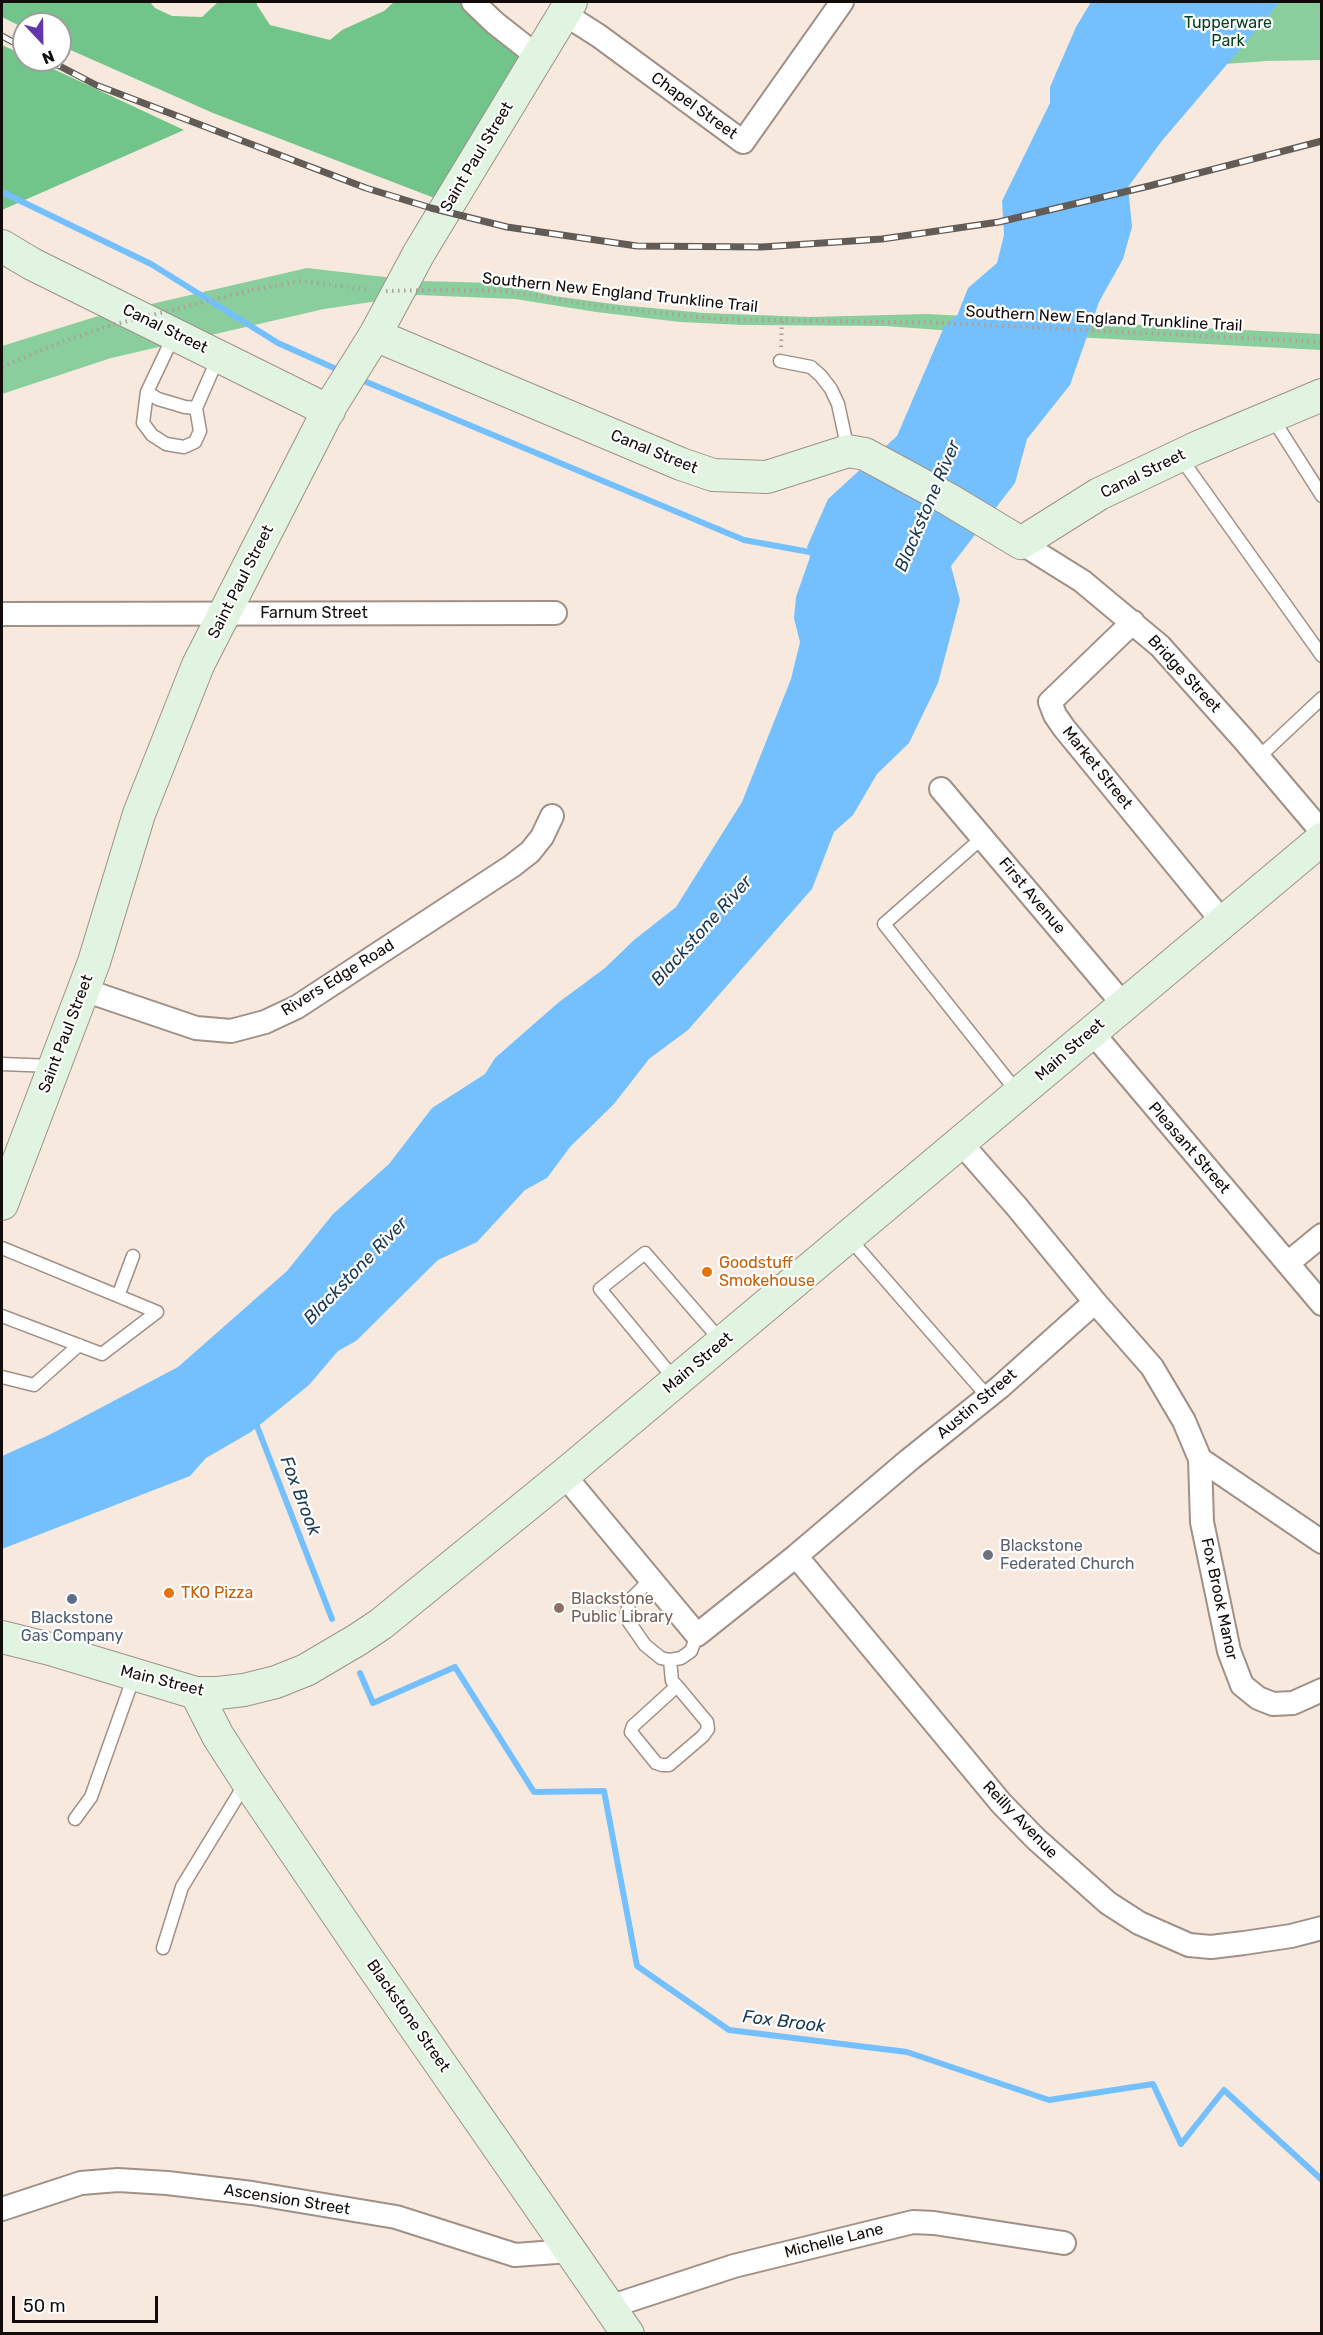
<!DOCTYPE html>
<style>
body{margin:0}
#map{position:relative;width:1323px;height:2335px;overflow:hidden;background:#f8e9df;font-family:Rubik,sans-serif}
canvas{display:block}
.frame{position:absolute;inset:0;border:3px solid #120d0a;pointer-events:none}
.north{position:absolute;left:12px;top:12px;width:60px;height:60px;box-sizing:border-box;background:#fff;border:2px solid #a09e9d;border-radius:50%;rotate:158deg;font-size:16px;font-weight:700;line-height:24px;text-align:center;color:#120d0a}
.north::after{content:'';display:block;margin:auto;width:21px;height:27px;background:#6336ad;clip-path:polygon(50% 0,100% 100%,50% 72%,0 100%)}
.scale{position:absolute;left:12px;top:2296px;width:146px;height:27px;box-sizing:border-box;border:3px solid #120d0a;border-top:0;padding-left:8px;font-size:18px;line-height:21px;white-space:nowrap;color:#120d0a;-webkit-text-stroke:4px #fff;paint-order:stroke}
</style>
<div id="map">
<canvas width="1323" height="2335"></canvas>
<div class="frame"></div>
<div class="north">N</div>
<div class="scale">50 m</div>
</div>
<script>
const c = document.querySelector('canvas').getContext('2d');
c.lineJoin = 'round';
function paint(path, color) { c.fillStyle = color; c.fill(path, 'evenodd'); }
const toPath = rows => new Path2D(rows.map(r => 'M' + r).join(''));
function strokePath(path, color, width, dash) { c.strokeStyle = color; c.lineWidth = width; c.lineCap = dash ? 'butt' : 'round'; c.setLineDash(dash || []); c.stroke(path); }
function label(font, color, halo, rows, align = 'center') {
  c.font = font + ' Rubik,sans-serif'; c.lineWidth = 4.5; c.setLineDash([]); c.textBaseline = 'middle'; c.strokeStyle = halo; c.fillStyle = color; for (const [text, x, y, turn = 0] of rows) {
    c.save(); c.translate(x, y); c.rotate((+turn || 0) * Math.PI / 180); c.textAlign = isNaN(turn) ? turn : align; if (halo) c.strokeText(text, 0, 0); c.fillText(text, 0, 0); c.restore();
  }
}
const green = toPath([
 [1197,2,1321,2,1321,60,1267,61,1196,66],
 [307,268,419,281,497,283,554,296,620,305,704,313,809,317,927,314,1322,334,1321,350,940,330,885,326,743,325,680,322,596,312,515,299,418,295,324,309,111,358,2,394,2,346,95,317]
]);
const forest = toPath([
 [2,2,150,2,155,8,172,16,202,17,218,2,257,2,257,5,270,25,330,40,342,30,384,11,394,2,471,2,532,45,450,204,213,113,66,48,60,45,60,24,24,24,24,28,2,17],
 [2,45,24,55,24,60,34,60,184,130,2,210]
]);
const water = toPath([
 [1091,2,1280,2,1161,142,1128,187,1132,227,1123,259,1099,302,1070,385,1027,439,1015,483,951,566,960,600,938,683,909,743,877,774,853,815,834,832,812,889,688,1030,649,1059,614,1104,570,1147,547,1178,525,1190,477,1242,438,1260,356,1341,338,1351,309,1385,251,1432,206,1458,190,1476,2,1549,2,1456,49,1435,178,1367,287,1271,333,1214,389,1164,432,1108,485,1074,495,1058,559,1002,605,968,634,940,676,907,742,802,791,679,800,642,794,618,796,597,810,557,807,547,828,499,897,436,944,327,957,316,968,288,997,263,1004,235,1002,201,1050,103,1050,87,1076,27]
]);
const stream = toPath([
 [2,192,151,264,278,343,343,372],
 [357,378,744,540,815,553],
 [255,1421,332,1619],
 [360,1673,373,1703,455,1667,534,1792,604,1791,637,1966,729,2030,907,2052,1049,2100,1153,2084,1181,2144,1224,2090,1322,2180]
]);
const path = toPath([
 [252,290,301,281,371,290],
 [434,290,506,291,605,307,717,319,948,323,1322,342],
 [781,347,782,321],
 [2,367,61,342,105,327]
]);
const lane = toPath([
 [174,335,147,392,143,423,152,435,166,444,184,447,195,442,200,431,196,408,218,358],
 [780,361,811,367,821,376,831,389,838,404,848,450],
 [147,392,158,399,185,407,196,408],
 [1271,416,1322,496],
 [1180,457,1322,656],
 [1259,757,1322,698],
 [982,838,884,924,1018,1093],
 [2,1064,53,1066],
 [849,1238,988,1397],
 [2,1248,157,1312,102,1354,2,1316],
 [118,1296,133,1256],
 [2,1377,34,1385,79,1345],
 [676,1381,600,1289,645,1253,722,1342],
 [651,1579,630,1600,627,1612,629,1622,645,1645,661,1658,670,1660,681,1658,691,1651,697,1635],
 [670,1660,672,1681,677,1686,707,1722,708,1729,703,1736,669,1765,662,1765,656,1763,631,1732,633,1726,677,1686],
 [75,1819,91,1797,134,1676],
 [163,1948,182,1887,245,1784]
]);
const street = toPath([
 [473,2,495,23,537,56],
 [563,13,599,36,743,142,842,2],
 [1021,543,1082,581,1160,646,1244,740,1322,832],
 [2,614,555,613],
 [1133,622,1050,702,1055,715,1064,728,1222,921],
 [941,789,1123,1004],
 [84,990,196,1028,231,1031,265,1022,297,1007,512,866,530,852,542,837,552,816],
 [1091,1031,1322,1304],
 [1288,1263,1322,1235],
 [1095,1302,1152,1367,1184,1421,1200,1459,1202,1522,1229,1651,1242,1685,1258,1698,1273,1704,1293,1703,1322,1690],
 [1200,1459,1322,1542],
 [564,1475,697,1635,796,1556,909,1460,1000,1387,1095,1302,1017,1207,961,1143],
 [796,1556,1001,1803,1036,1839,1108,1903,1139,1923,1189,1945,1211,1947,1244,1943,1291,1936,1322,1928],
 [2,2209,81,2183,118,2180,167,2183,252,2193,396,2217,515,2255,570,2251],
 [609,2307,734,2266,913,2222,934,2223,1064,2243]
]);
const secondary = toPath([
 [2,246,32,264,329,411],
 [375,335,681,464,713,475,767,477,848,451,865,454,948,499,1021,543,1099,494,1196,448,1322,395],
 [2,1204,94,962,139,814,198,665,330,407,375,335,419,253,571,2],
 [2,1637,50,1649,196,1693,218,1693,244,1690,276,1682,306,1670,357,1640,381,1624,564,1475,1322,839],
 [196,1693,218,1736,247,1781,367,1958,628,2334]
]);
const rail = toPath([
 [2,36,24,48],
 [48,60,96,85,366,188,431,208,507,227,637,246,762,247,882,239,999,222,1149,186,1322,141]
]);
const pathBridge = toPath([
 [386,291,434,290],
 [108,326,252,290]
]);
const markers = [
 [707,1272,6,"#e8710a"],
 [988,1555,6,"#6b7280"],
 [169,1593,6,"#e8710a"],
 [72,1599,6,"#5c6f8a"],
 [559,1608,6,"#8d6e63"]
];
const parkNames = [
 ["Tupperware",1228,23],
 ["Park",1228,41]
];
const streetNames = [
 ["Chapel Street",694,106,36],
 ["Saint Paul Street",477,157,-59],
 ["Southern New England Trunkline Trail",620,293,6],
 ["Southern New England Trunkline Trail",1104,319,3],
 ["Canal Street",165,329,26],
 ["Canal Street",654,452,22],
 ["Canal Street",1143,474,-26],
 ["Saint Paul Street",241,582,-63],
 ["Farnum Street",314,613],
 ["Bridge Street",1184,674,47],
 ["Market Street",1097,768,51],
 ["First Avenue",1032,896,50],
 ["Rivers Edge Road",338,978,-32],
 ["Saint Paul Street",66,1034,-69],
 ["Main Street",1070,1050,-41],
 ["Pleasant Street",1189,1148,49],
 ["Main Street",698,1363,-40],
 ["Austin Street",977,1404,-40],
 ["Fox Brook Manor",1219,1599,78],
 ["Main Street",162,1681,14],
 ["Reilly Avenue",1020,1820,46],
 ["Blackstone Street",408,2016,55],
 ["Ascension Street",287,2200,9],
 ["Michelle Lane",834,2241,-14]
];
const foodNames = [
 ["Goodstuff",719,1263],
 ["Smokehouse",719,1281],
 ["TKO Pizza",181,1593]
];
const worshipNames = [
 ["Blackstone",1000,1546],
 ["Federated Church",1000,1564]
];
const educationNames = [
 ["Blackstone",571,1599],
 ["Public Library",571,1617]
];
const serviceNames = [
 ["Blackstone",72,1618],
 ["Gas Company",72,1636]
];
const waterNames = [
 ["Blackstone River",928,506,-67],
 ["Blackstone River",702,931,-48],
 ["Blackstone River",356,1271,-46],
 ["Fox Brook",300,1496,69],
 ["Fox Brook",784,2022,7]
];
paint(green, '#89ce9c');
paint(forest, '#71c48a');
paint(water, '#74c0ff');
strokePath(stream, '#74c0ff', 6);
strokePath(lane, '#9f9188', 15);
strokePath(street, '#9f9188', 26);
strokePath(secondary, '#9f9188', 34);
strokePath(path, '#aba098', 4, [1.5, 4.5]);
strokePath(lane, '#fff', 12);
strokePath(street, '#fff', 22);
strokePath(secondary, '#e0f4e1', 32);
strokePath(rail, '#635b55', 7);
strokePath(rail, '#fff', 4.5, [14]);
strokePath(pathBridge, '#aba098', 4, [1.5, 4.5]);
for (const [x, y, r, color] of markers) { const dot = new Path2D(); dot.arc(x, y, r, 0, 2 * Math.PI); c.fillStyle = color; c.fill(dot); strokePath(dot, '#fff', 2); }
label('16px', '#00441f', '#fff', parkNames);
label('16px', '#120d0a', '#fff', streetNames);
label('16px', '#c56008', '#fff', foodNames, 'left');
label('16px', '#5b616d', '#fff', worshipNames, 'left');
label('16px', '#785e54', '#fff', educationNames, 'left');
label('16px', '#4e5e75', '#fff', serviceNames);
label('italic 18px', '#1a3a54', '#fff', waterNames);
</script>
